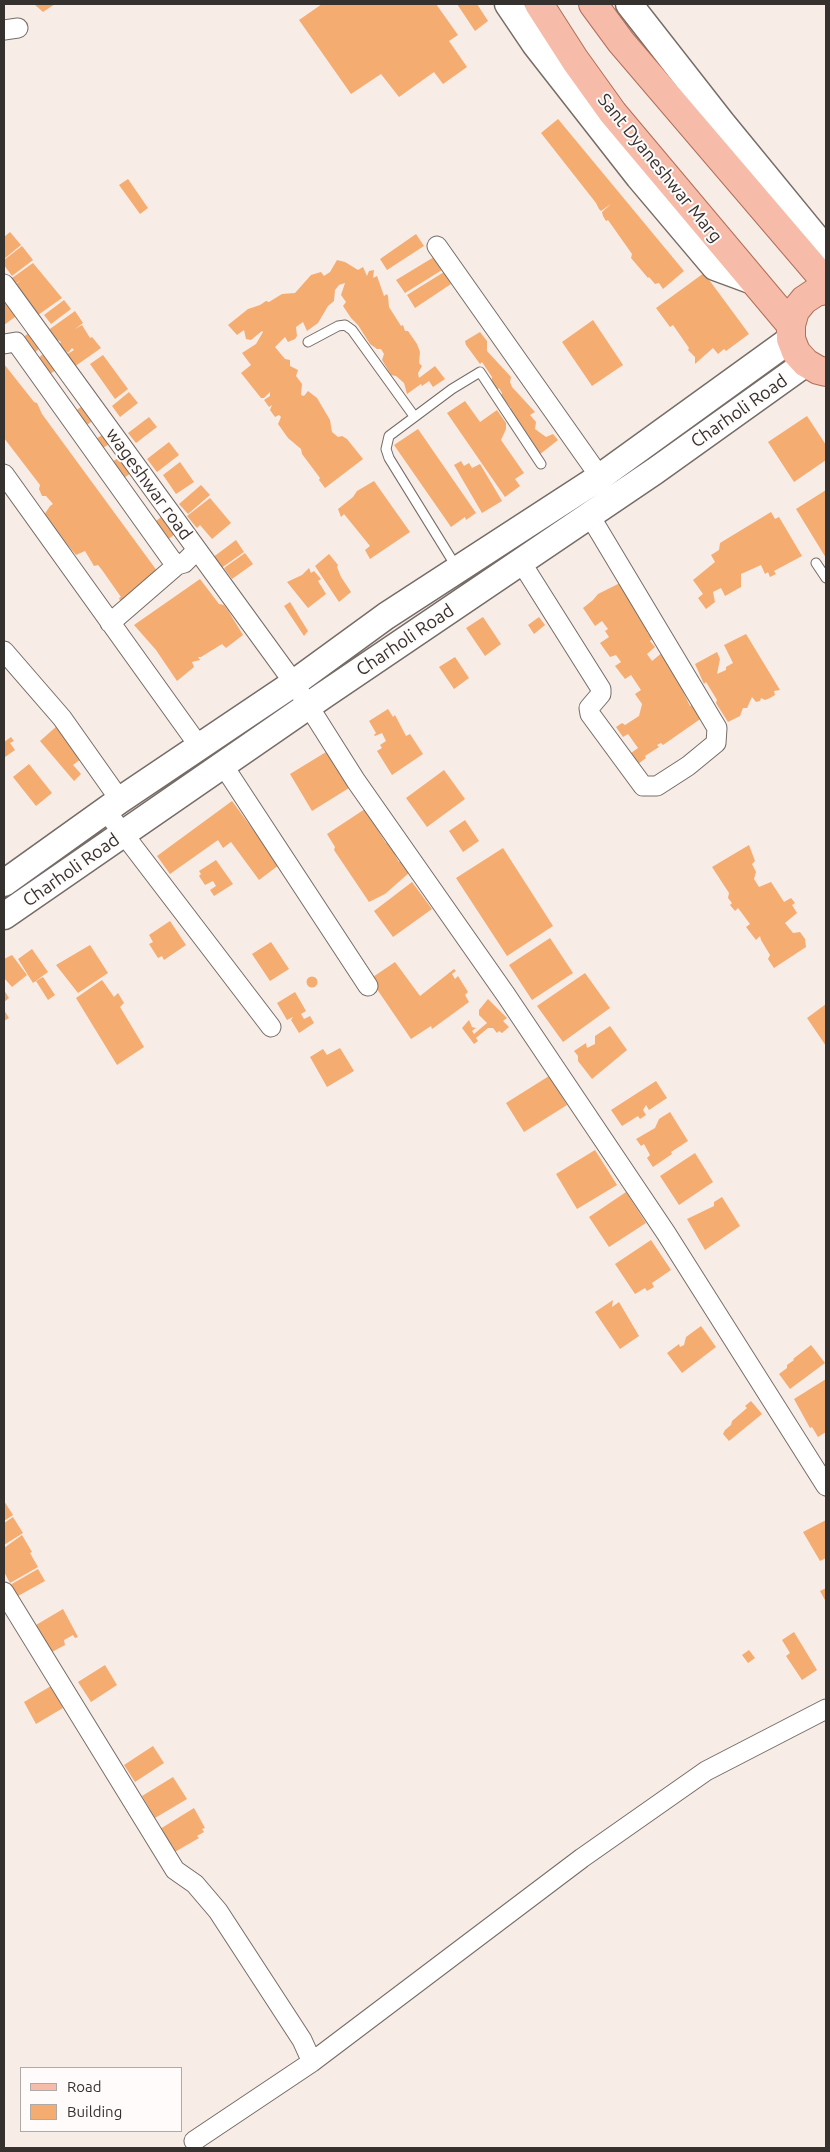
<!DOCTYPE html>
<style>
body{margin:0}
#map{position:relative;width:830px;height:2152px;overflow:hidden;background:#f8ece6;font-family:Ubuntu,sans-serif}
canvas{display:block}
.frame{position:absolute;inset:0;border:5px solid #35312f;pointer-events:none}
.legend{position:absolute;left:20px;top:2067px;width:162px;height:65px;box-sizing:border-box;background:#fefbfa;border:1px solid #aeaaa9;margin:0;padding:6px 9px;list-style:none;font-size:15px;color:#35312f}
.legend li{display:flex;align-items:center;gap:10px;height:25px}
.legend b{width:25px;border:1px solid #aeaaa9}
</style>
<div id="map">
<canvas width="830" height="2152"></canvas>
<div class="frame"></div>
<ul class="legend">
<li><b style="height:6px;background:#f7bca9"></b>Road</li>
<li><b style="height:14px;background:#f5ac71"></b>Building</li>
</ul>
</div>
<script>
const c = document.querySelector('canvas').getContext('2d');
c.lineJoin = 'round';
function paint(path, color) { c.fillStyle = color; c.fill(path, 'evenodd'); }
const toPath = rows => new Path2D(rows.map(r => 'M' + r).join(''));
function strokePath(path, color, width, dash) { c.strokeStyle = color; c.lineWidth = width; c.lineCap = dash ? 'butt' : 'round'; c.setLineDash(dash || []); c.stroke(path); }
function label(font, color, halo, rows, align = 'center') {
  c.font = font + ' Ubuntu,sans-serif'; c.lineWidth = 4; c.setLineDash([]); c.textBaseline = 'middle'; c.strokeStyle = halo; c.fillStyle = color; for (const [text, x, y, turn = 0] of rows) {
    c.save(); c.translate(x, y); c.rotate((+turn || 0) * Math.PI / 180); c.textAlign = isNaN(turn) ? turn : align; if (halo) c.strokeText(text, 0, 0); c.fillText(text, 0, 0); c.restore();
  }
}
const building = toPath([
 [34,4,55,4,43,12],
 [322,4,436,4,458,35,449,41,467,67,443,84,434,72,399,97,381,74,351,94,299,20],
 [457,4,477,4,488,21,475,31],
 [558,119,684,271,663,289,659,283,655,284,649,277,648,278,631,258,632,254,608,220,606,221,603,216,602,212,611,204,601,211,599,209,596,203,541,133],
 [128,179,148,208,140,214,119,185],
 [10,232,21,245,4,259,4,237],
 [416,234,424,246,387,270,380,259],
 [22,246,33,260,12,276,4,265,4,260],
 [434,257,442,270,405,293,396,280],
 [337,260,345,262,358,270,363,267,367,276,369,271,374,270,373,278,377,276,384,296,387,294,388,296,389,307,401,326,403,325,405,331,408,331,417,344,420,352,419,363,422,366,418,373,419,378,435,366,445,379,433,387,429,381,422,386,421,384,407,394,404,383,396,376,391,375,382,360,384,354,381,349,377,349,370,344,358,325,351,318,343,306,346,302,341,295,345,283,339,285,335,290,334,301,328,306,318,323,307,331,303,322,296,327,297,336,295,339,288,342,285,337,275,347,285,359,290,360,290,366,298,370,296,376,302,384,301,395,304,396,308,391,317,398,330,420,332,432,338,437,342,436,347,439,363,459,325,488,319,480,320,478,302,454,301,449,288,438,278,424,281,417,279,415,275,417,270,410,272,405,269,407,264,400,270,396,270,392,264,398,261,398,241,373,251,365,242,353,256,344,263,332,262,331,251,340,246,339,244,330,237,335,228,325,248,309,260,305,266,301,269,302,282,294,295,293,311,275,321,272,324,276,330,272],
 [33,263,62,298,38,315,15,285,21,280,15,284,12,278],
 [444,272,451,284,415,308,407,295],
 [704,273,749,334,726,351,724,349,718,354,713,348,695,364,695,357,688,350,689,348,673,325,670,327,656,308],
 [64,300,71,309,51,324,44,315],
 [9,301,19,314,4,325,4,305],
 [75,311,83,323,75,329,82,325,90,338,92,337,101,348,74,367,66,355,74,350,72,348,68,353,59,345,61,342,58,340,55,343,47,331],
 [593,320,623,365,592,386,562,342],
 [31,331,42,346,31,356,20,340],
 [480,332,487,341,487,351,511,377,510,382,512,387,535,412,530,415,536,422,535,429,546,437,553,434,558,440,539,455,510,411,511,408,501,396,502,393,499,388,497,390,491,383,492,377,482,362,480,364,466,345,465,341],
 [47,351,59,368,47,376,37,359],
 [103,355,128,389,115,399,90,364],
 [4,364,34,402,37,403,42,414,160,575,121,603,119,598,121,597,102,570,98,565,94,566,85,551,76,555,51,525,44,515,50,506,53,504,46,496,42,496,39,489,40,485,4,438],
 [129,392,138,403,120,417,112,406],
 [465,401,480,422,497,410,506,423,506,429,501,440,524,473,515,479,520,486,505,497,447,413],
 [84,405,95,419,83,428,72,413],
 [807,416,826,445,826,460,794,482,768,442],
 [149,417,157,427,136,443,128,433],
 [418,429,476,513,466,520,465,517,451,527,394,445],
 [105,433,112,442,100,450,93,441],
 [169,442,179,455,157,472,147,459],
 [121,456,134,471,121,480,109,464],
 [461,461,464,466,469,463,472,468,480,464,502,501,482,513,454,465],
 [180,462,194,482,176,494,163,475],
 [374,481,410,532,370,559,365,550,370,546,344,514,341,517,338,509,353,497,357,491],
 [201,485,210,495,188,514,179,504],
 [826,490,826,558,796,509],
 [210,498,231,523,212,539,200,525,197,528,187,516],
 [771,512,775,519,779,517,802,556,774,571,776,574,770,577,768,572,765,574,761,565,741,574,741,587,725,596,721,588,713,592,715,602,706,609,698,598,703,594,693,580,715,562,711,555,719,550,720,543],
 [165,514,179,531,166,541,152,524],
 [236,540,244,552,220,569,212,558],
 [245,553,253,564,232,579,224,568],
 [329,554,338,565,337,567,341,577,351,592,339,602,315,566],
 [309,568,311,573,314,571,321,579,318,581,326,594,308,608,287,582,302,575],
 [200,579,219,604,224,605,229,612,243,635,226,648,222,644,201,657,198,657,200,660,192,662,194,667,177,681,156,650,134,625],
 [622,582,648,629,647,632,652,639,650,641,655,647,647,654,652,661,663,652,681,681,680,685,690,706,698,702,706,715,663,745,661,743,657,745,659,747,645,756,646,758,638,764,631,753,638,748,628,734,623,737,616,727,622,723,625,725,639,716,642,704,635,694,641,690,631,675,625,679,615,666,621,662,616,655,610,657,600,643,609,637,605,631,608,629,602,621,595,626,583,608,593,600,598,594],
 [290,602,308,631,304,636,284,606],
 [483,617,501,644,485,656,466,628],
 [539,617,545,625,534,634,528,625],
 [746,634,780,690,774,691,775,695,770,698,765,700,761,698,760,701,756,702,752,697,747,708,743,708,740,716,728,722,716,703,717,700,706,682,704,684,695,664,717,652,720,659,717,674,726,670,726,667,733,663,724,645],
 [455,657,469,678,454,689,439,667],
 [388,709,393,717,395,715,406,736,410,734,423,754,392,775,377,751,382,748,380,745,386,741,382,733,375,736,374,735,376,733,369,721],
 [58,725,76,747,72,750,81,759,73,765,81,774,74,781,40,741],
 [11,737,14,741,10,743,15,750,5,757,4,742],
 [326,752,349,788,312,811,290,774],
 [29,764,52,793,36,806,13,777],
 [444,770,465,799,427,827,406,798],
 [232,801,279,865,259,880,231,842,223,848,218,840,170,874,157,856],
 [368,807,377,822,374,824,386,843,388,842,396,854,395,855,399,862,404,859,410,872,385,894,369,902,334,850,335,847,327,834],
 [465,820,479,841,463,852,449,831],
 [749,845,755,861,752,864,756,872,754,879,759,887,771,882,784,902,791,898,795,903,792,905,797,913,785,923,793,933,800,932,805,939,806,947,774,968,768,959,770,955,761,940,760,936,756,940,746,927,750,924,738,908,735,911,730,905,732,903,728,898,729,893,712,867],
 [503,848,553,926,507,956,456,878],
 [216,860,233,884,214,896,210,890,216,886,213,881,205,885,199,876,201,874,199,871],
 [412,882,432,909,393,937,374,911],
 [170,921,186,945,164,960,162,956,158,958,149,944,153,942,149,935],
 [550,938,573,973,532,1000,509,965],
 [271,942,289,969,270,981,252,954],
 [90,945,108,973,78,993,56,965],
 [32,949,48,972,33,983,18,959],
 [12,955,27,975,12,987,4,978,4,959],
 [395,962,420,996,454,969,456,971,452,974,455,979,458,976,468,992,465,995,469,1002,432,1029,431,1026,411,1039,370,979],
 [585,973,610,1008,563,1042,537,1006],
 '306.5 982a5.5 5.5 0 1 1 11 0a5.5 5.5 0 1 1-11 0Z',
 [43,977,55,995,48,1000,36,981],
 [102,980,114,997,118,993,124,1003,120,1007,144,1047,117,1065,76,998],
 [4,990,9,998,4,1002],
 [295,992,306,1011,301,1014,304,1019,310,1016,314,1023,299,1033,291,1020,293,1017,287,1020,277,1003],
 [488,999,507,1018,503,1021,509,1027,502,1033,499,1031,497,1033,493,1028,488,1028,476,1038,478,1041,474,1044,462,1028,469,1020,472,1027,476,1028,472,1031,474,1034,487,1023,479,1015,479,1010],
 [826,1004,826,1046,807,1018],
 [4,1010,9,1018,4,1021],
 [610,1026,627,1050,592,1079,578,1061,578,1056,574,1051,586,1043,587,1048,595,1044,595,1036],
 [340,1048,354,1071,327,1087,310,1057,323,1049,327,1055],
 [549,1076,567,1105,524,1132,506,1103],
 [656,1081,667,1098,649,1110,646,1105,643,1110,646,1115,640,1119,638,1116,622,1126,611,1110],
 [670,1112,688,1141,671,1152,672,1154,653,1167,647,1158,650,1155,644,1144,641,1146,636,1139,655,1128,659,1119],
 [595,1150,617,1185,577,1209,556,1174],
 [695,1153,713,1182,679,1205,660,1176],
 [626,1192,646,1223,609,1247,589,1217],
 [722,1197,740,1226,705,1250,687,1219,714,1206,714,1202],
 [651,1240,671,1270,652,1283,654,1287,647,1291,645,1288,635,1294,615,1264],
 [613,1300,612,1307,619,1302,639,1336,620,1349,595,1312],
 [701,1326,716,1347,682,1373,667,1353,679,1344,680,1347,684,1345,686,1337],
 [811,1345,825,1363,790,1389,779,1374,787,1368,787,1365,794,1360,793,1359],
 [826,1379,826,1432,818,1437,812,1427,810,1428,794,1399],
 [751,1401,762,1414,729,1441,723,1434,725,1430,731,1425,732,1421,747,1408,745,1406],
 [4,1501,13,1515,4,1521],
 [13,1517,23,1533,4,1545,4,1523],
 [826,1520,826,1558,820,1561,803,1532],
 [22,1535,32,1552,30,1553,38,1567,10,1583,4,1572,4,1548],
 [38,1569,45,1581,18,1596,10,1585],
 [826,1588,826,1602,820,1591],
 [63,1609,78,1637,75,1638,73,1635,64,1640,65,1645,52,1652,36,1625],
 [794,1632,817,1670,802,1680,786,1656,790,1653,782,1640],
 [749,1650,755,1658,748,1663,742,1655],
 [105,1665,117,1685,91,1702,78,1682],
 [51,1686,63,1708,36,1724,24,1702],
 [153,1746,164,1763,135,1782,124,1765],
 [173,1777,187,1799,155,1818,142,1796],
 [194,1808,205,1828,202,1829,204,1832,197,1836,199,1838,173,1853,160,1829]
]);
const lane = toPath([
 [308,342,338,326,345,325,352,330,414,416],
 [816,563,826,578],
 [457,568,389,458,386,449,389,436,452,389,480,372,541,464]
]);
const street = toPath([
 [4,30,18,28],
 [437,246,600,477],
 [4,284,294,683,356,781,506,995,666,1233,826,1486],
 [4,344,16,342,171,559,177,565,184,563,197,550],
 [4,474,199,746],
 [521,562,601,689,601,694,589,708,590,714,643,786,657,786,688,766,716,743,717,728,590,516],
 [110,623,177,565],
 [4,651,62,718,120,800],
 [223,765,368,986],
 [106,811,271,1027],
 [4,1592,175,1870,195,1884,218,1911,302,2040,312,2062],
 [194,2141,312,2062,582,1858,706,1771,826,1709]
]);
const secondary = toPath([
 [508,4,535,44,639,177,715,267,753,281],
 [629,4,722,123,826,250],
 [4,883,120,800,294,683,386,616,600,477,791,339],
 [4,916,324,695,655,471,806,363]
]);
const primary = toPath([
 [539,4,575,60,613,113,791,325],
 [593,4,621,42,826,282],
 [826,290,816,292,804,300,795,311,791,325,791,339,796,352,806,363,818,370,826,372]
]);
const streetNames = [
 ["Sant Dyaneshwar Marg",660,168,51],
 ["Charholi Road",739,411,-35],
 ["wageshwar road",149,484,54],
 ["Charholi Road",405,640,-34],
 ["Charholi Road",71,870,-35]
];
paint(building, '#f5ac71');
strokePath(lane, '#766c67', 11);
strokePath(street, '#766c67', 21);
strokePath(secondary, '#766c67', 29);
strokePath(primary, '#af6f59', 30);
strokePath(lane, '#fff', 9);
strokePath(street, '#fff', 19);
strokePath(secondary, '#fff', 26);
strokePath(primary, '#f7bca9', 28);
label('18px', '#35312f', '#fefbfa', streetNames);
</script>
